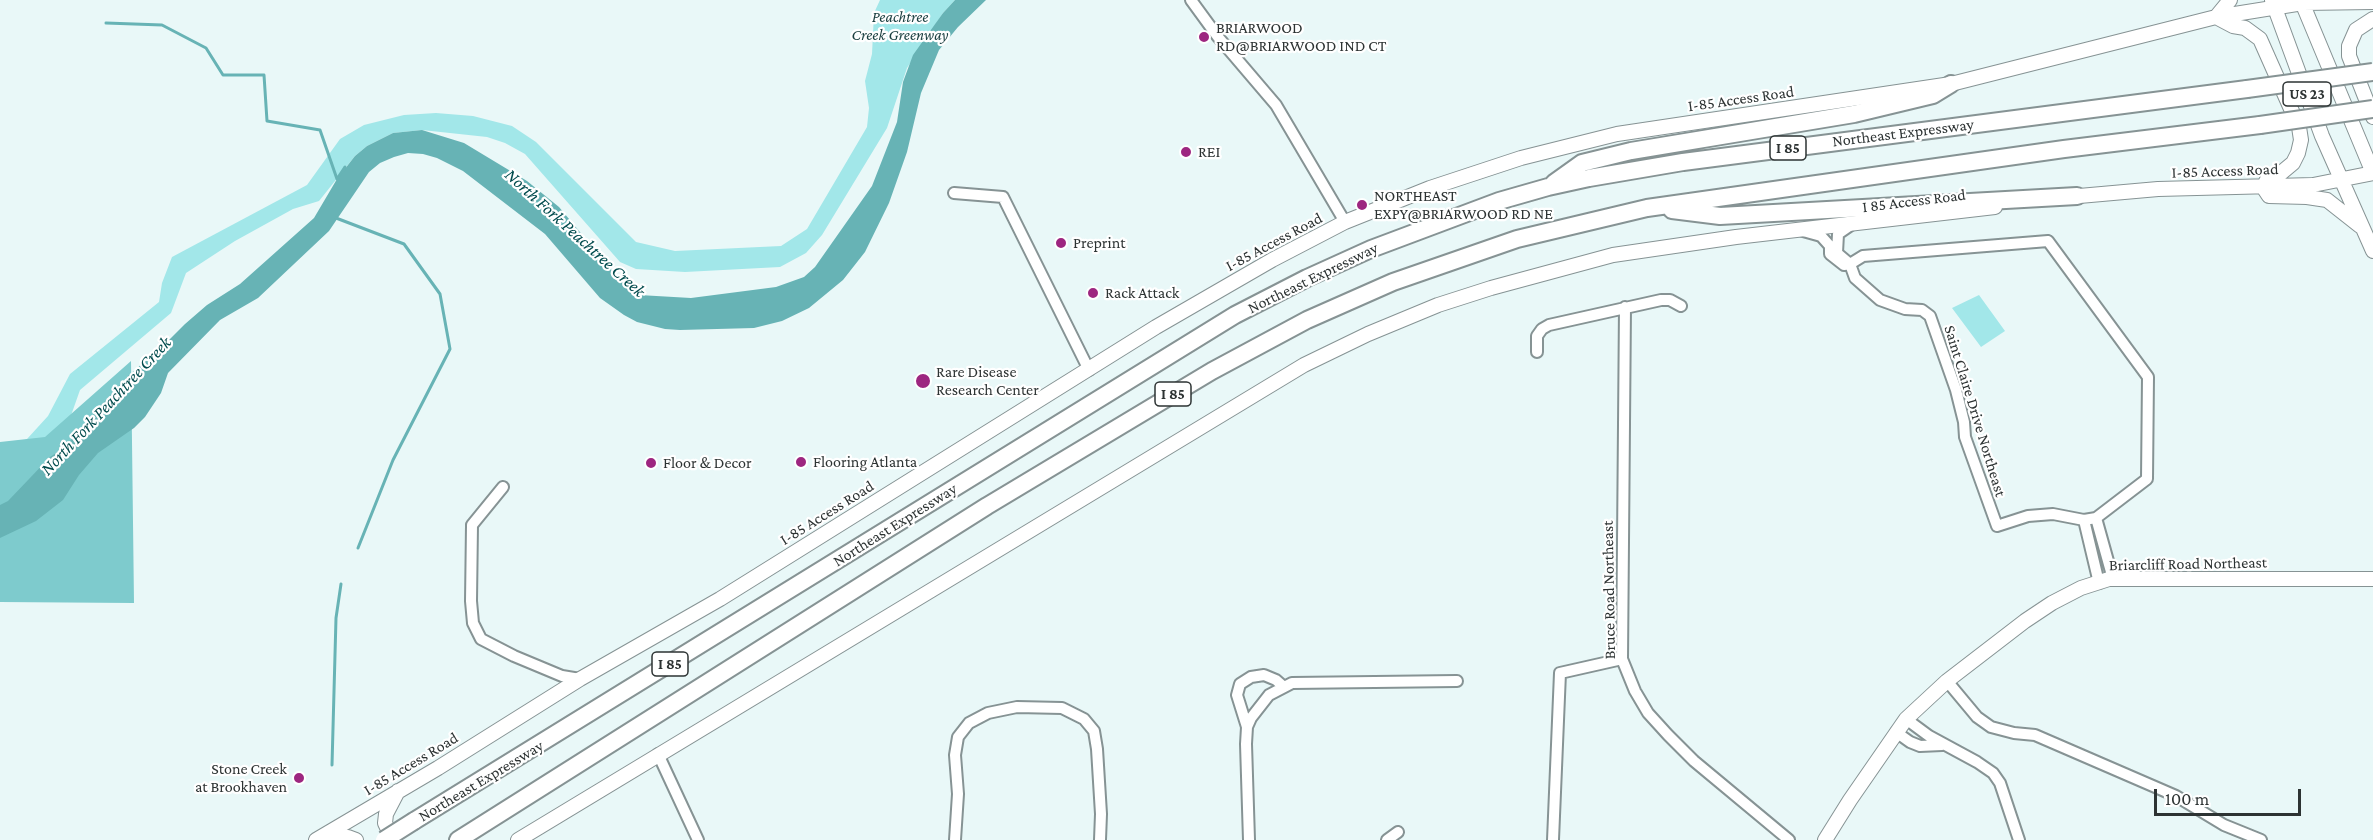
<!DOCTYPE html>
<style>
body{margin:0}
#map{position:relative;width:2373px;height:840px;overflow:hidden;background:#e9f8f8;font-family:"Crimson Pro",serif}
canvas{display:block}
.scale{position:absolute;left:2154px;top:789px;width:147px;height:27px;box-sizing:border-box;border:3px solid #2d3333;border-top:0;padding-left:8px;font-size:18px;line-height:21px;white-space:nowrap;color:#2d3333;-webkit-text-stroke:4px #fff;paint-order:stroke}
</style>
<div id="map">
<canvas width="2373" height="840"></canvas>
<div class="scale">100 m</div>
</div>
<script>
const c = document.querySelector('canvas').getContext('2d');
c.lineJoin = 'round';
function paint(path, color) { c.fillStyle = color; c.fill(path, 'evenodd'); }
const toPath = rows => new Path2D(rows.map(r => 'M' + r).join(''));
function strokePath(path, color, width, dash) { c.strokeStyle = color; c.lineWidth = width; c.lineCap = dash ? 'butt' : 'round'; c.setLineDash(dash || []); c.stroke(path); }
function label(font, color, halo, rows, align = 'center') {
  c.font = font + ' "Crimson Pro",serif'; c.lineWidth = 4.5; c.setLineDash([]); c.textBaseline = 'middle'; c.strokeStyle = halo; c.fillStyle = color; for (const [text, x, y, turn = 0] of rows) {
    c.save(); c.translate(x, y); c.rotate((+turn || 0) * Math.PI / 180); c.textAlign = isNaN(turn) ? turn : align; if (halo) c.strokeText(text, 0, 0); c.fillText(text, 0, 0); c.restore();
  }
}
const green = toPath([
 [880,0,955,0,943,13,907,68,887,128,822,235,806,253,780,267,685,272,636,269,620,262,525,154,505,143,487,137,422,130,393,133,367,146,355,156,319,201,293,209,235,241,186,273,171,313,80,390,68,424,46,450,0,451,27,439,48,416,70,374,159,302,162,283,172,257,307,185,340,139,364,125,404,115,436,113,473,116,512,126,536,142,636,242,675,251,781,246,807,229,867,127,869,108,865,81,872,54,874,13],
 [1979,295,2005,331,1981,347,1952,308]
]);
const forest = toPath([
 [131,361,134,603,0,602,0,442,45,437]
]);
const water = toPath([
 [955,0,986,0,958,27,939,50,921,93,907,152,889,203,865,252,843,280,809,308,782,321,754,328,680,330,665,329,637,322,624,315,600,298,545,234,463,171,437,158,423,154,408,153,394,157,380,163,369,172,329,231,258,298,220,320,168,373,161,393,145,417,134,428,98,453,79,475,63,500,36,521,0,538,0,505,8,501,50,457,59,451,82,430,95,412,128,376,164,345,185,324,207,305,240,284,314,218,337,179,355,156,367,146,393,133,422,130,464,143,527,181,559,207,620,280,639,295,691,298,776,287,804,277,815,267,872,186,897,122,903,82,913,55,943,13]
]);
const stream = toPath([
 [106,23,162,25,206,48,223,75,264,75,267,121,320,130,337,179,345,167,344,170],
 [336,218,404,244,440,294,450,349,393,460,358,548],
 [332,765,336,618,341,584]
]);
const minor = toPath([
 [1191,0,1218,37,1276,105,1345,222],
 [954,193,1003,197,1089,370],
 [1803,231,1821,236,1830,246,1830,254,1844,265,1850,264,1837,253,1838,234,1851,225],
 [2048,241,2148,377,2147,479,2096,518,2084,520,2053,514,2028,516,1997,526,1965,437,1964,422,1956,390,1930,316,1922,310,1905,309,1880,300,1855,278,1850,264,1863,256,2048,241],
 [1625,307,1622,659,1635,691,1648,713,1668,735,1694,761,1789,840],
 [1537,352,1537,336,1542,329,1549,325,1661,300,1670,300,1681,306],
 [503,487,472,525,471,601,473,623,481,639,514,656,562,676,580,679],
 [2096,518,2113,579],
 [2084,520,2099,583],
 [1947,681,1977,717,1991,727,2014,733,2035,735,2176,796,2224,825,2261,840],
 [1906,719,1929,736,1977,762,1993,773,2000,783,2019,840],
 [1247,727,1237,695,1240,684,1251,677,1264,675,1276,680,1284,687],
 [1896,732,1910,742,1920,746,1942,745],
 [658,754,698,840],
 [955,840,958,794,955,755,958,737,969,723,988,713,1017,707,1062,708,1084,719,1094,731,1097,749,1101,814,1100,840],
 [1249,840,1246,744,1247,727,1251,718,1269,695,1292,683,1457,681],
 [1387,840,1398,832],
 [1553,840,1560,673,1622,659]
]);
const major = toPath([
 [2272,0,2322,136,2373,251],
 [2301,0,2373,173],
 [2216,17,2233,26,2245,28,2260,39,2299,127,2301,140,2298,153,2293,163,2281,173,2269,176,2263,187],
 [2216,17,2230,0],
 [2373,19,2356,30,2349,46,2349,56,2373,117],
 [2263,187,2269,196,2307,197,2327,200,2360,226],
 [2068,197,2158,189,2313,185,2373,173],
 [316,840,438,768,580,679,720,599,1156,327,1272,260,1345,222,1430,188,1521,158,1617,134,1951,84,2216,17,2303,3,2373,2],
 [327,840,348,837,356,840],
 [393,840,385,823,386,814,398,791],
 [518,840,1304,365,1368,334,1438,305,1491,288,1613,255,1736,237,1995,207],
 [1825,840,1850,800,1906,719,1947,681,2025,621,2052,603,2081,588,2109,579,2373,579]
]);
const highway = toPath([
 [1554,183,1582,163,1631,151,1854,114,1933,95,1951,84],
 [1672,210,1720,216,2077,196],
 [414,821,1235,315,1307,278,1371,249,1499,201,1548,187,1589,178,1683,162,2247,89],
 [458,840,987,506,1212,371,1307,320,1393,282,1517,239,1647,208,2064,149,2260,125]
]);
const highwayBridge = toPath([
 [2247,89,2373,72],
 [2260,125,2373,109],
 [384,840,414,821]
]);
const markers = [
 [1204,37,6,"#9d2680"],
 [1186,152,6,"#9d2680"],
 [1362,205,6,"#9d2680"],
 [1061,243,6,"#9d2680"],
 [1093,293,6,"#9d2680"],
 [923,381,8,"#9d2680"],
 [801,462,6,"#9d2680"],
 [651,463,6,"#9d2680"],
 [299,778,6,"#9d2680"]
];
const shields = [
 [2307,94,48],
 [1788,148,36],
 [1173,394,36],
 [670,664,36]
];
const shieldNames = [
 ["US 23",2307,94],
 ["I 85",1788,148],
 ["I 85",1173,394],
 ["I 85",670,664]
];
const parkNames = [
 ["Peachtree",900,17],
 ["Creek Greenway",900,35]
];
const poiNames = [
 ["BRIARWOOD",1216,28],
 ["RD@BRIARWOOD IND CT",1216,46],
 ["REI",1198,152],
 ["NORTHEAST",1374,196],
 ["EXPY@BRIARWOOD RD NE",1374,214],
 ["Preprint",1073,243],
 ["Rack Attack",1105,293],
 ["Rare Disease",936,372],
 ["Research Center",936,390],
 ["Flooring Atlanta",813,462],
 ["Floor & Decor",663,463],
 ["Stone Creek",287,769,"right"],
 ["at Brookhaven",287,787,"right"]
];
const streetNames = [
 ["I-85 Access Road",1741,99,-8],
 ["Northeast Expressway",1903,133,-7],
 ["I-85 Access Road",2225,171,-2],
 ["I 85 Access Road",1914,201,-7],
 ["I-85 Access Road",1274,242,-28],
 ["Northeast Expressway",1313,278,-26],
 ["Saint Claire Drive Northeast",1975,411,73],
 ["I-85 Access Road",827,513,-32],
 ["Northeast Expressway",895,525,-32],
 ["Briarcliff Road Northeast",2188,564,-1],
 ["Bruce Road Northeast",1609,590,-91],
 ["I-85 Access Road",411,764,-31],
 ["Northeast Expressway",481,781,-31]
];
const waterNames = [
 ["North Fork Peachtree Creek",575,233,42],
 ["North Fork Peachtree Creek",106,406,-47]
];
paint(green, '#a2e7e9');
paint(forest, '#7ecbcd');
paint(water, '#67b3b5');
strokePath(stream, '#67b3b5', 3);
strokePath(minor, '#869394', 14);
strokePath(major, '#869394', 16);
strokePath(highway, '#869394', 20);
strokePath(minor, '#fff', 10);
strokePath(major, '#fff', 14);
strokePath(highway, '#fff', 16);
strokePath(highwayBridge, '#869394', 20, []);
strokePath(highwayBridge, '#fff', 16);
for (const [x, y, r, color] of markers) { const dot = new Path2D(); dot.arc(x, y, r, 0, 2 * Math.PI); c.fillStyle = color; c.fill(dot); strokePath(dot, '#fff', 2); }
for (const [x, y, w] of shields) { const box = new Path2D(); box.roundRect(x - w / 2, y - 12, w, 24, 4.5); c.fillStyle = '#fff'; c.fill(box); strokePath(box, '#2d3333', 1.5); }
label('bold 15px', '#2d3333', null, shieldNames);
label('italic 16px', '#193e3f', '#fff', parkNames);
label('16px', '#2d3333', '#fff', poiNames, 'left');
label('16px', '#2d3333', '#fff', streetNames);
label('italic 18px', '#014b4d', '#fff', waterNames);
</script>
